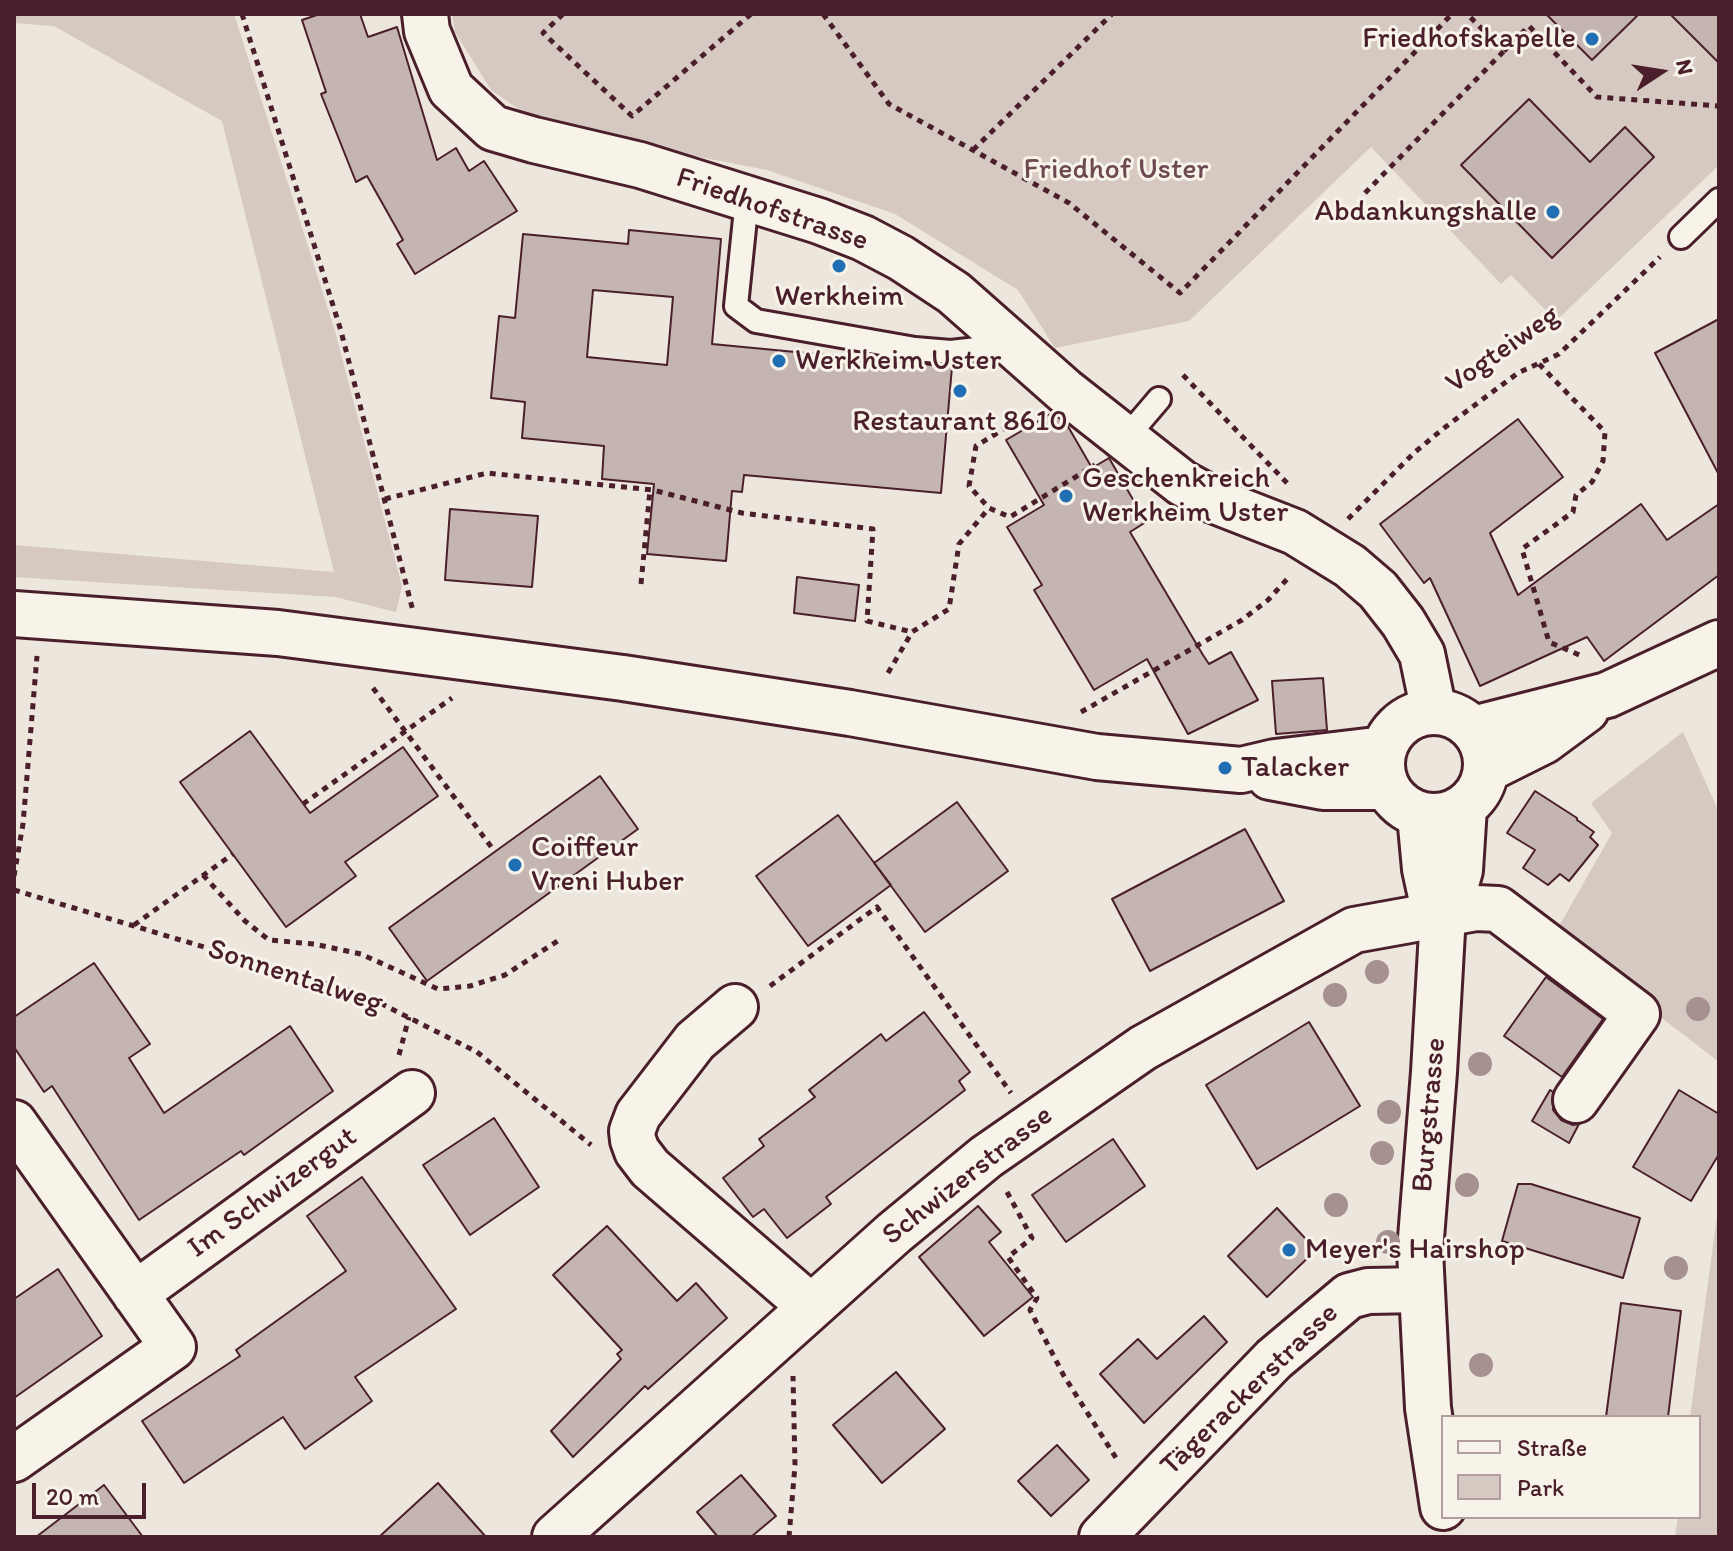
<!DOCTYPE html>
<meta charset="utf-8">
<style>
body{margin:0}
#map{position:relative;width:1733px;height:1551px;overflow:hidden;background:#ece6dd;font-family:Itim,sans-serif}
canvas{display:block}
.frame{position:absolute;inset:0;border:16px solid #4a1f2b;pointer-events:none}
.legend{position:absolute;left:1441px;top:1415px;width:260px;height:104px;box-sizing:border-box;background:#f7f3e8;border:2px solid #b29e9c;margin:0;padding:10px 14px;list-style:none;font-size:24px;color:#4a1f2b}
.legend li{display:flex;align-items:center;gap:16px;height:40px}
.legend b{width:40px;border:2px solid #b29e9c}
.north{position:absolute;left:1621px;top:32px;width:80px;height:80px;-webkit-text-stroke:6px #f7f3e8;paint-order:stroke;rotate:78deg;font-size:22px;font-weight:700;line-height:32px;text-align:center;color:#4a1f2b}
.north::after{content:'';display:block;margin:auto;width:28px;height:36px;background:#4a1f2b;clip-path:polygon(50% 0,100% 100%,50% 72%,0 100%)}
.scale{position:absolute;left:32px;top:1483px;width:114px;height:36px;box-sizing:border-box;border:4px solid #4a1f2b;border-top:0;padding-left:10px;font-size:24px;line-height:28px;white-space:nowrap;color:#4a1f2b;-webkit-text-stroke:6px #f7f3e8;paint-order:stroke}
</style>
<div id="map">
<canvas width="1733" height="1551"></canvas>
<div class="frame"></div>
<ul class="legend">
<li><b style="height:10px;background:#f7f3e8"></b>Straße</li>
<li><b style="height:22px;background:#d5c9c2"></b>Park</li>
</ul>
<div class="north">N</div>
<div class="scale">20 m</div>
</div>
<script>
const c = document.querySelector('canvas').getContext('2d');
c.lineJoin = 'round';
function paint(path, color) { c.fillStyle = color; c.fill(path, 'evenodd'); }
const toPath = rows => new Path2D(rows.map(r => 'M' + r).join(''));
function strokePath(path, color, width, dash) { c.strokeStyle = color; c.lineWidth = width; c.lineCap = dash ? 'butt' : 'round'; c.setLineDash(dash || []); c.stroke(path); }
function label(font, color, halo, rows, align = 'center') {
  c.font = font + ' Itim,sans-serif'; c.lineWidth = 6; c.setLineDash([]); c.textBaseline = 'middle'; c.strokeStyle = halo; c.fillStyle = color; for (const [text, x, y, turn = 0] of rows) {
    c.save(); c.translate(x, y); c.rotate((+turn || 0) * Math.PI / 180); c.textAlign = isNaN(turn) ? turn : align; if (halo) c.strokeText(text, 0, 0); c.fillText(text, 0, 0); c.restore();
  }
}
const green = toPath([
 [14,14,234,14,335,331,402,586,396,612,335,597,14,577,14,545,334,572,222,121,54,26,14,23],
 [452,14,1719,14,1719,165,1556,321,1511,275,1501,284,1371,147,1189,321,1055,348,1018,290,895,214,767,170,545,127,491,90,455,32],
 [1683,732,1719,812,1719,1062,1554,935,1612,833,1591,803],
 [1719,1200,1719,1537,1675,1537,1678,1517,1699,1517,1699,1417,1690,1417]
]);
const building = toPath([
 [320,14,360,14,368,37,397,27,437,160,456,148,469,171,484,161,517,211,415,274,397,244,403,240,367,176,356,182,321,94,326,92,302,20,320,14],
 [1546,14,1639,14,1592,60,1546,14],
 [1670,14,1719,14,1719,63,1670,14],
 [1529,99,1590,162,1625,127,1654,157,1552,258,1461,165,1529,99],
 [629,230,721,239,712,344,952,367,941,493,744,475,742,492,732,491,726,561,647,554,654,484,602,479,604,446,522,438,525,402,491,398,499,316,515,318,523,234,628,244,629,230],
 [593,290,673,297,667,365,587,357,593,290],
 [1719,319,1719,475,1655,353,1719,319],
 [1052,413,1066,423,1092,468,1109,458,1146,522,1130,532,1203,655,1209,664,1231,652,1258,700,1188,734,1147,659,1094,690,1034,590,1042,585,1007,527,1044,505,1006,440,1052,413],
 [1518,419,1563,477,1490,533,1518,595,1641,504,1667,540,1719,504,1719,575,1604,661,1587,637,1480,686,1430,578,1424,583,1380,524,1518,419],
 [450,509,538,516,532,587,445,580,450,509],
 [797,577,859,585,855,621,794,613,797,577],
 [1323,678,1327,730,1276,734,1272,681,1323,678],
 [250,731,310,813,403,747,438,796,345,862,356,876,286,927,180,782,250,731],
 [600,776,638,829,427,981,389,928,600,776],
 [1535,791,1577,818,1577,820,1594,832,1590,837,1598,845,1569,881,1560,874,1548,885,1523,868,1535,850,1507,833,1535,791],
 [957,802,1008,871,925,932,874,863,957,802],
 [838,815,891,885,808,946,756,876,838,815],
 [1245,829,1284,901,1150,971,1112,899,1245,829],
 [94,963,150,1044,129,1058,164,1113,290,1026,333,1091,244,1155,241,1151,139,1220,52,1086,44,1092,14,1047,14,1017,94,963],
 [1546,977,1603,1019,1562,1077,1504,1036,1546,977],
 [924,1012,970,1072,959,1081,965,1090,826,1197,831,1204,787,1238,764,1209,753,1217,723,1178,764,1146,759,1139,815,1097,809,1090,881,1034,886,1041,924,1012],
 [1309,1022,1360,1106,1257,1169,1206,1085,1309,1022],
 [1550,1090,1553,1092,1553,1110,1561,1120,1573,1125,1579,1124,1569,1143,1532,1121,1550,1090],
 [1679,1090,1719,1114,1719,1154,1691,1201,1633,1167,1679,1090],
 [494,1118,539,1187,470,1235,423,1165,494,1118],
 [1113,1139,1145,1186,1066,1242,1032,1195,1113,1139],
 [362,1177,456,1309,355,1377,372,1401,305,1449,283,1417,184,1483,142,1421,240,1356,236,1350,346,1271,307,1216,362,1177],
 [1518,1184,1531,1184,1640,1218,1623,1278,1502,1241,1518,1184],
 [978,1206,1001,1232,989,1242,1033,1297,984,1336,919,1257,978,1206],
 [1277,1208,1316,1250,1267,1297,1228,1256,1277,1208],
 [607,1226,677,1301,696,1283,727,1318,648,1389,645,1386,573,1457,551,1431,621,1359,617,1354,622,1350,553,1275,607,1226],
 [58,1269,102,1336,14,1398,14,1299,58,1269],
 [1621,1303,1681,1311,1668,1417,1606,1417,1621,1303],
 [1204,1316,1227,1342,1144,1423,1100,1374,1138,1339,1157,1359,1204,1316],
 [896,1372,945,1429,882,1483,833,1425,896,1372],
 [1057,1445,1089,1480,1051,1516,1018,1481,1057,1445],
 [741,1475,776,1516,751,1537,718,1537,697,1512,741,1475],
 [438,1483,486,1537,379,1537,438,1483],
 [104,1485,143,1537,36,1537,104,1485]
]);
const path = toPath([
 [242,14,341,331,413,611],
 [563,14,543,33,632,116,751,14],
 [823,14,889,104,1069,203,1180,293,1452,14],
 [1504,51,1529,26,1597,97,1719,106],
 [973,150,1112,14],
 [1365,193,1504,51,1467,14],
 [1539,364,1605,432,1603,461,1592,482,1576,495,1573,512,1522,549,1549,642,1584,657],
 [1183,375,1288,484],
 [1028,414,976,446,969,486,989,508,1010,517,1095,465],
 [385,499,487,473,653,490,742,513,873,529,867,621,912,632],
 [1348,519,1415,452,1444,428,1518,373,1559,354,1660,257],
 [641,584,650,490],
 [888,673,912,632,949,609,959,544,989,508],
 [373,688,495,852],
 [1081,712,1242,620,1268,600,1289,577],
 [303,804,452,698],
 [203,875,245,921,269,940,314,944,361,954,438,989,470,986,505,975,559,940],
 [14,876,23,824,37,656],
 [14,890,364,995,477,1052,591,1145],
 [134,925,233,854],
 [770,986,877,907,1011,1093],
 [399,1055,409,1017],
 [1007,1192,1032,1238,1008,1257,1037,1298,1030,1310,1064,1376,1118,1461],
 [789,1537,795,1465,793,1376]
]);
const lane = toPath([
 [747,199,736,306,756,321,915,349,951,352,1012,345],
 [1681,237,1719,200],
 [1124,440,1159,399]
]);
const street = toPath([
 [425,14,427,31,451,89,493,128,534,140,640,165,819,221,863,238,901,258,954,293,1065,391,1182,483,1213,500,1295,532,1350,566,1378,590,1403,622,1422,654,1434,712],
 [735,1007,695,1041,638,1115,632,1131,633,1140,637,1151,650,1168,811,1307],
 [14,1123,173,1347,14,1459],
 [135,1294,412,1093],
 [555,1537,894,1233,986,1157,1143,1048,1354,930,1476,908,1498,909,1637,1014,1576,1100],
 [1102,1537,1274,1359,1349,1296,1368,1291,1421,1290]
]);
const secondary = toPath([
 [14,614,278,633,623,678,850,713,1097,757,1241,770,1275,762,1384,749],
 '1382 764a52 52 0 1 1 104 0a52 52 0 1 1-104 0Z',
 [1473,729,1607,695,1719,643],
 [1486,770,1544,741,1586,710],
 [1270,777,1323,787,1387,787],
 [1420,815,1425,869,1430,892,1443,914,1434,1072,1420,1251,1428,1408,1443,1507],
 [1443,914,1453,895,1460,870,1464,807]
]);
const trees = [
 [1377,972],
 [1335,995],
 [1698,1009],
 [1480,1064],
 [1389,1112],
 [1382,1153],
 [1467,1185],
 [1336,1205],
 [1388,1242],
 [1676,1268],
 [1481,1365]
];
const markers = [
 [1592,39,8,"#1f6fb2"],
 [1553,212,8,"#1f6fb2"],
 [839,266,8,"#1f6fb2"],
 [779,361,8,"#1f6fb2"],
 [960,391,8,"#1f6fb2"],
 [1066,496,8,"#1f6fb2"],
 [1225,768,8,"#1f6fb2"],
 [515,865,8,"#1f6fb2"],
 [1289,1250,8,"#1f6fb2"]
];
const poiNames = [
 ["Friedhofskapelle",1576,39,"right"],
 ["Abdankungshalle",1537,212,"right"],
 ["Werkheim",839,297,"center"],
 ["Werkheim Uster",795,361],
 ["Restaurant 8610",960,422,"center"],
 ["Geschenkreich",1082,479],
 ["Werkheim Uster",1082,513],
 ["Talacker",1241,768],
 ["Coiffeur",531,848],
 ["Vreni Huber",531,882],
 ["Meyer's Hairshop",1305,1250]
];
const parkNames = [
 ["Friedhof Uster",1116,170]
];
const streetNames = [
 ["Friedhofstrasse",772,210,19],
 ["Vogteiweg",1503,350,-35],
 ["Sonnentalweg",295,977,18],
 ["Burgstrasse",1430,1115,-85],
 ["Schwizerstrasse",968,1176,-38],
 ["Im Schwizergut",273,1193,-36],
 ["Tägerackerstrasse",1250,1390,-44]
];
paint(green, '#d5c9c2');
paint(building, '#c4b5b0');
strokePath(building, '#4a1f2b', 2);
strokePath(lane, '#4a1f2b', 28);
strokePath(street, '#4a1f2b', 50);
strokePath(secondary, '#4a1f2b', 50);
strokePath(path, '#4a1f2b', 5, [6, 6]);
strokePath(lane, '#f7f3e8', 22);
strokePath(street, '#f7f3e8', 44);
strokePath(secondary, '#f7f3e8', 44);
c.fillStyle = '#a69090';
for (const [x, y] of trees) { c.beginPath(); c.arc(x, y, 12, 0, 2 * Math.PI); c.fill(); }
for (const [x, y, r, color] of markers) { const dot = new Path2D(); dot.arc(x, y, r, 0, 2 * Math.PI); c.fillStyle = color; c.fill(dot); strokePath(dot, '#f7f3e8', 3); }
label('30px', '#4a1f2b', '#f7f3e8', poiNames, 'left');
label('30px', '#6d4a51', '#f7f3e8', parkNames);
label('30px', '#4a1f2b', '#f7f3e8', streetNames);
</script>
